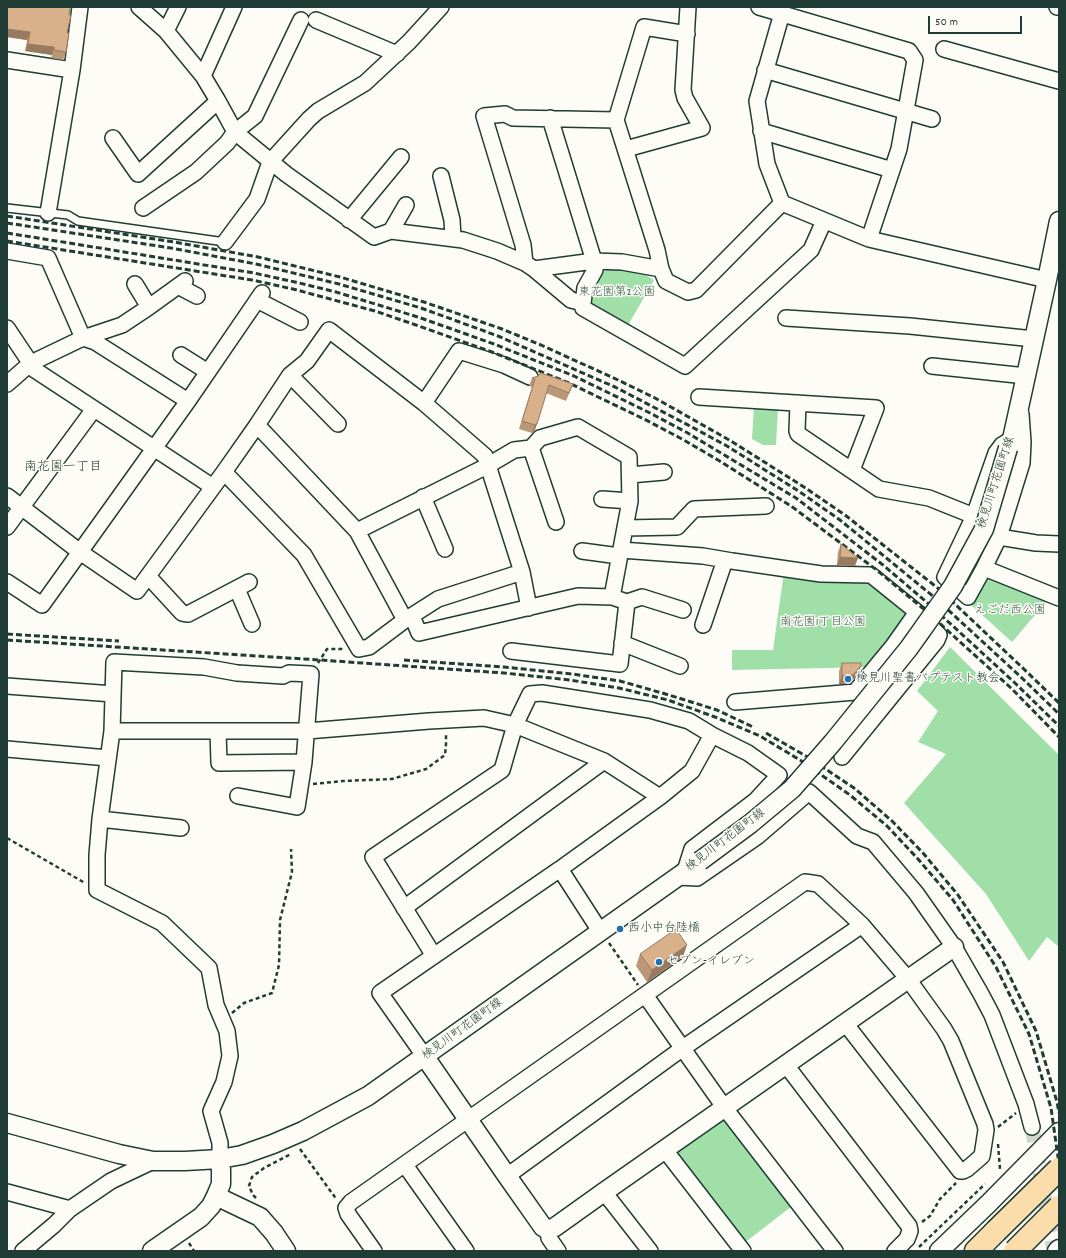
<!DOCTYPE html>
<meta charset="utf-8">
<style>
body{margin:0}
#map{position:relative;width:1066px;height:1258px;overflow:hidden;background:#fdfcf7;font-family:Dekko,sans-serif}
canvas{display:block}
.frame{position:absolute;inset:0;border:8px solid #1f3d34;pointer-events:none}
.scale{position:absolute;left:928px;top:16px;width:94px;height:18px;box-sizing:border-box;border:2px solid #1f3d34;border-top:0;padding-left:5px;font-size:12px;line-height:14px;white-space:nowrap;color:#1f3d34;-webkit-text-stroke:3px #fdfcf7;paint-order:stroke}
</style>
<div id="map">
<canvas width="1066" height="1258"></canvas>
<div class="frame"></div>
<div class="scale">50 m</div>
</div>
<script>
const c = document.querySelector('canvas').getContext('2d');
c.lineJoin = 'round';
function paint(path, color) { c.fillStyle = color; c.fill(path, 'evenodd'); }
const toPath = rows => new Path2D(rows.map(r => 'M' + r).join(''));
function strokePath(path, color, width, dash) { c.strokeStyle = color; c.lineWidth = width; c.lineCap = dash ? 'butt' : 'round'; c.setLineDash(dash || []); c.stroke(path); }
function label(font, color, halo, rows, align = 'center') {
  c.font = font + ' Dekko,"Klee One",sans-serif'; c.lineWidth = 3; c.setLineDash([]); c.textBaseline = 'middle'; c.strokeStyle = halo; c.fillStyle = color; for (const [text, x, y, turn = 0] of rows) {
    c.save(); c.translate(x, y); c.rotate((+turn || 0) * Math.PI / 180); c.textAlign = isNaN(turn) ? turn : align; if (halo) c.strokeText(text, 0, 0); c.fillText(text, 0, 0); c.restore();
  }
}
const green = toPath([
 [618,266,634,268,654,280,627,327,590,305,588,290,597,274],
 [754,406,778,408,776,445,763,445,752,439],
 [784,572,865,579,905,613,905,623,871,667,732,670,732,650,773,650],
 [988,578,1047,601,1012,642,970,604,983,581],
 [950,647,1059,755,1059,947,1047,937,1029,961,986,894,904,803,946,754,918,742,938,711,917,691],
 [717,1120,727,1120,792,1206,743,1244,676,1157,676,1150]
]);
const minorTunnel = toPath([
 [1032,1127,1054,1251]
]);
const path = toPath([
 [318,663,327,649,343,649],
 [313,784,343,781,392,779,426,769,445,755,446,744,446,733],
 [7,838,85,883],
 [609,943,638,985],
 [232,1013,244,1003,272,993,279,965,280,920,292,872,291,849],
 [998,1127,1016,1113],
 [998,1144,1000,1169],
 [300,1149,337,1200],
 [256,1198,253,1195,249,1186,252,1177,264,1168,291,1154],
 [922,1222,930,1216,940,1199,956,1183],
 [189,1243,194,1251],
 [919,1247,985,1184]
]);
const service = toPath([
 [7,208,68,215,78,221,225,242]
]);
const minor = toPath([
 [139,7,166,31,203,76,218,101,235,132,286,174,374,237,391,231,463,240,497,251,525,263,534,269,571,300,583,303,583,308,685,366,811,250,824,221],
 [759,7,909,51,915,60,899,149,869,239],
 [1057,7,1059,7],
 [782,13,757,101,767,164,782,203,869,239,1047,280],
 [316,20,397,54],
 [166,31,178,7],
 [944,49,1059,81],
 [7,60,72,70],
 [765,70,932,119],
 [203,76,234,7],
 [550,118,594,261,595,270,585,288,583,303],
 [761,131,892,170],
 [113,138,138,174,218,101],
 [626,149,702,128,685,98,683,90,688,7],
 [441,176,452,220,453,238],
 [143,208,196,172,227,143,235,132,255,116,301,20],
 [48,213,72,70,80,7],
 [349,220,401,157],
 [391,231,406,205],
 [225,242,257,199,270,162,309,119,318,111,365,83,409,42,441,7],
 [7,251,48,258,83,338,95,342,188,401],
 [525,263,523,245,484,116,505,114,513,118,616,120],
 [534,269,594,261,622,262,661,269,666,281,688,292,696,290,782,203],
 [661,269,657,250,616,120,644,27,687,34],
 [135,284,149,307],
 [178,286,197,296],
 [257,300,300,322],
 [786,318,910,326,1034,339],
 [7,328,35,370,213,487],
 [181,355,208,372],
 [932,366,1026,376],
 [290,375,338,424],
 [7,384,31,363,83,338,122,325,149,307,185,281],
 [699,397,876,408,852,470],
 [424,403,459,351,504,365,530,377],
 [798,403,797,431,798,434,879,489,929,498,974,516],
 [257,425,357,531,405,620],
 [1012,439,1002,445,996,453,974,516,945,577,968,597,984,568,999,537,1022,463,1023,442,1021,414],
 [531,448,556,522],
 [224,472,304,555,359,649,369,647,405,620,438,599,522,572],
 [630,475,664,472],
 [7,496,80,552,137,591,224,472,257,425,290,375,307,361,329,330,424,403,485,456,522,572,529,608],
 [423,497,445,549],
 [602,499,630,501],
 [7,527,94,409],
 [625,528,677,527,694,509,766,506],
 [357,531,487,466,514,450,531,448,540,438,578,427,629,457,630,501,612,597],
 [999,537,1036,543,1059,544],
 [621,550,703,556,732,561,821,574,871,575,917,612,893,646,855,692,735,702],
 [582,551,619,556],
 [984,568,1059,598],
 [148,576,182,613,188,614,249,582],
 [7,582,42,605,188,401,262,293],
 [237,589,252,624],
 [412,616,419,633,578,596,612,597,627,602,642,597,683,610],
 [703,625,725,560],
 [622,643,680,666],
 [511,651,620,664,627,602],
 [7,686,113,694],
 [112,731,307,731,429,721,484,718,515,725,604,761,660,797],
 [218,731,219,763,304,762],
 [7,749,108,758],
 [842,757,937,640,939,635,920,614],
 [100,819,181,828],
 [677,877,697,878,758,836,809,792,857,836,873,842,916,893,954,947,981,994,992,1015,1026,1104,1032,1127],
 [404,908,604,761],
 [600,931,560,869,660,797,692,771,712,735],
 [434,956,373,857,502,770,515,725,530,694,542,693,650,710,689,721,712,735,748,753,779,775,755,801,692,849,685,871],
 [645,995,724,1107,835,1251],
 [425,1057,380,993,560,869],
 [786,1065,909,1226,910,1231,907,1239,895,1251],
 [665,1150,743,1251],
 [220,1159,220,1143,211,1111,224,1082,230,1056,227,1031,216,1005,209,968,162,923,97,890,97,855,100,819,112,731,114,662,204,667,237,673,283,676,289,673,311,674,304,762,297,807,238,796],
 [405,1165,466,1251],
 [507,1176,683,1048,862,925],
 [7,1192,70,1209],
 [604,1192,650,1251],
 [548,1230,549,1238,558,1251],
 [23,1251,54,1225,70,1209,111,1181,153,1161],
 [374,1251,348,1214,346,1208,351,1202,805,882,818,884,862,925,908,979,944,1029,951,1041,985,1124,986,1130,982,1156,967,1169,963,1171,960,1171,845,1023]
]);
const tertiary = toPath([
 [1008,448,1012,439,1020,403,1047,280,1059,221],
 [425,1057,507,1176,543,1227,548,1230,555,1227,604,1192,954,947],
 [7,1123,119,1154,153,1161,185,1161,220,1159,242,1155,273,1144,303,1131,368,1096,700,861],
 [216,1196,260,1217,274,1233,286,1251],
 [152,1251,201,1217,211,1206,216,1196,221,1184,221,1170,220,1159],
 [939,1251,988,1204,1059,1132],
 [1057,1251,1059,1249]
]);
const motorway = toPath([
 [976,1251,996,1231]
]);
const rail = toPath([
 [7,216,174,242,258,257,340,277,424,302,502,329,541,345,618,380,655,398,731,441,804,487,845,515,939,589,1027,672,1059,703],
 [7,223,171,248,256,264,339,284,421,308,498,336,615,387,690,426,727,446,800,492,840,520,934,597,1022,678,1059,714],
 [7,233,254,273,295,282,336,292,418,317,494,344,574,376,648,412,686,432,796,498,883,565,930,605,1015,683,1059,726],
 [7,241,252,280,293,289,375,311,416,325,492,352,569,383,644,419,682,439,718,460,791,506,878,571,926,611,1011,688,1059,737],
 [7,634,119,641],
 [7,640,320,660,504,673,570,680,619,688,668,700,715,717,760,736,800,760,850,795,887,826,918,859,953,900,996,967,1029,1034,1051,1108,1059,1164],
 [404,660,504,667,572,674,620,681,669,695,717,710,753,727],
 [766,733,806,756,854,788,892,821,923,853,958,895,1003,962,1036,1031,1057,1102,1059,1113]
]);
const tertiaryBridge = toPath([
 [700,861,750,824,792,789,833,742,909,648,953,586,984,529,1008,448]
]);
const motorwayBridge = toPath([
 [996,1231,1059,1169],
 [1015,1251,1059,1207]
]);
const wall = toPath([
 [7,7,67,33,66,52,63,60,51,58,52,55,25,51,27,40,7,37],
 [532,378,573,384,566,401,546,393,537,424,534,432,532,433,519,429,532,387,529,386],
 [841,544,855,566,837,565,838,552],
 [842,663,858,674,850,683,839,684,839,671],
 [640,954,683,957,647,982,636,966]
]);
const shadedWall = toPath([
 [7,29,30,32,27,40,7,37],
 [28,44,54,47,52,55,25,51],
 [537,424,534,432,532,433,535,425],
 [840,557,858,558,855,566,837,565],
 [861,666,858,674,850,683,839,684,842,676],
 [687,945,683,957,647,982,652,970]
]);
const building = toPath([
 [7,7,70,7,69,15,71,15,67,33,69,33,66,52,54,50,54,47,28,44,30,32,7,29,7,7],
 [541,373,573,384,569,393,549,385,537,424,535,425,522,421,535,379,532,378,538,376,541,373],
 [841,544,858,558,840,557,841,544],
 [842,663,861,663,861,666,853,675,842,676,842,663],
 [676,929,687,945,652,970,640,954,676,929]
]);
const markers = [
 [848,679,4,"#1f6fb2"],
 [620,929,4,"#1f6fb2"],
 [659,962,4,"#1f6fb2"]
];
const parkNames = [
 ["東花園第2公園",617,293],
 ["えごだ西公園",1010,611],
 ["南花園1丁目公園",823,623]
];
const streetNames = [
 ["検見川町花園町線",997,483,-72],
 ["検見川町花園町線",726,841,-37],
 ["検見川町花園町線",463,1030,-36]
];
const poiNames = [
 ["検見川聖書バプテスト教会",856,679],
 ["西小中台陸橋",628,929],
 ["セブン-イレブン",667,962]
];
const neighbourhoodNames = [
 ["南花園一丁目",63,468]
];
paint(green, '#a0dfa7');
strokePath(minorTunnel, '#d1d6d0', 15, [15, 8]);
strokePath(service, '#1f3d34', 10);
strokePath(minor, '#1f3d34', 18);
strokePath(tertiary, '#1f3d34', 21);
strokePath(motorway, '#1f3d34', 25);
strokePath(path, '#1f3d34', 2.5, [4, 3]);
strokePath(service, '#fdfcf7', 7);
strokePath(minor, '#fdfcf7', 15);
strokePath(tertiary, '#fdfcf7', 18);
strokePath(motorway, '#faddab', 22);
strokePath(rail, '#1f3d34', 3, [6, 3]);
strokePath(tertiaryBridge, '#1f3d34', 21, []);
strokePath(motorwayBridge, '#1f3d34', 25, []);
strokePath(tertiaryBridge, '#fdfcf7', 18);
strokePath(motorwayBridge, '#faddab', 22);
paint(wall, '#ba9776');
paint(shadedWall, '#977b60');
paint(building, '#d8b089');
strokePath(building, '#977b60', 1);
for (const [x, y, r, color] of markers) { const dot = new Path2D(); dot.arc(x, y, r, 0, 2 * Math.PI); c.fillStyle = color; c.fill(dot); strokePath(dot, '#fdfcf7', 1.5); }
label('12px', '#395d4b', '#fdfcf7', parkNames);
label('12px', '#1f3d34', '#fdfcf7', streetNames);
label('12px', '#1f3d34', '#fdfcf7', poiNames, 'left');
label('13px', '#1f3d34', '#fdfcf7', neighbourhoodNames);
</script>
